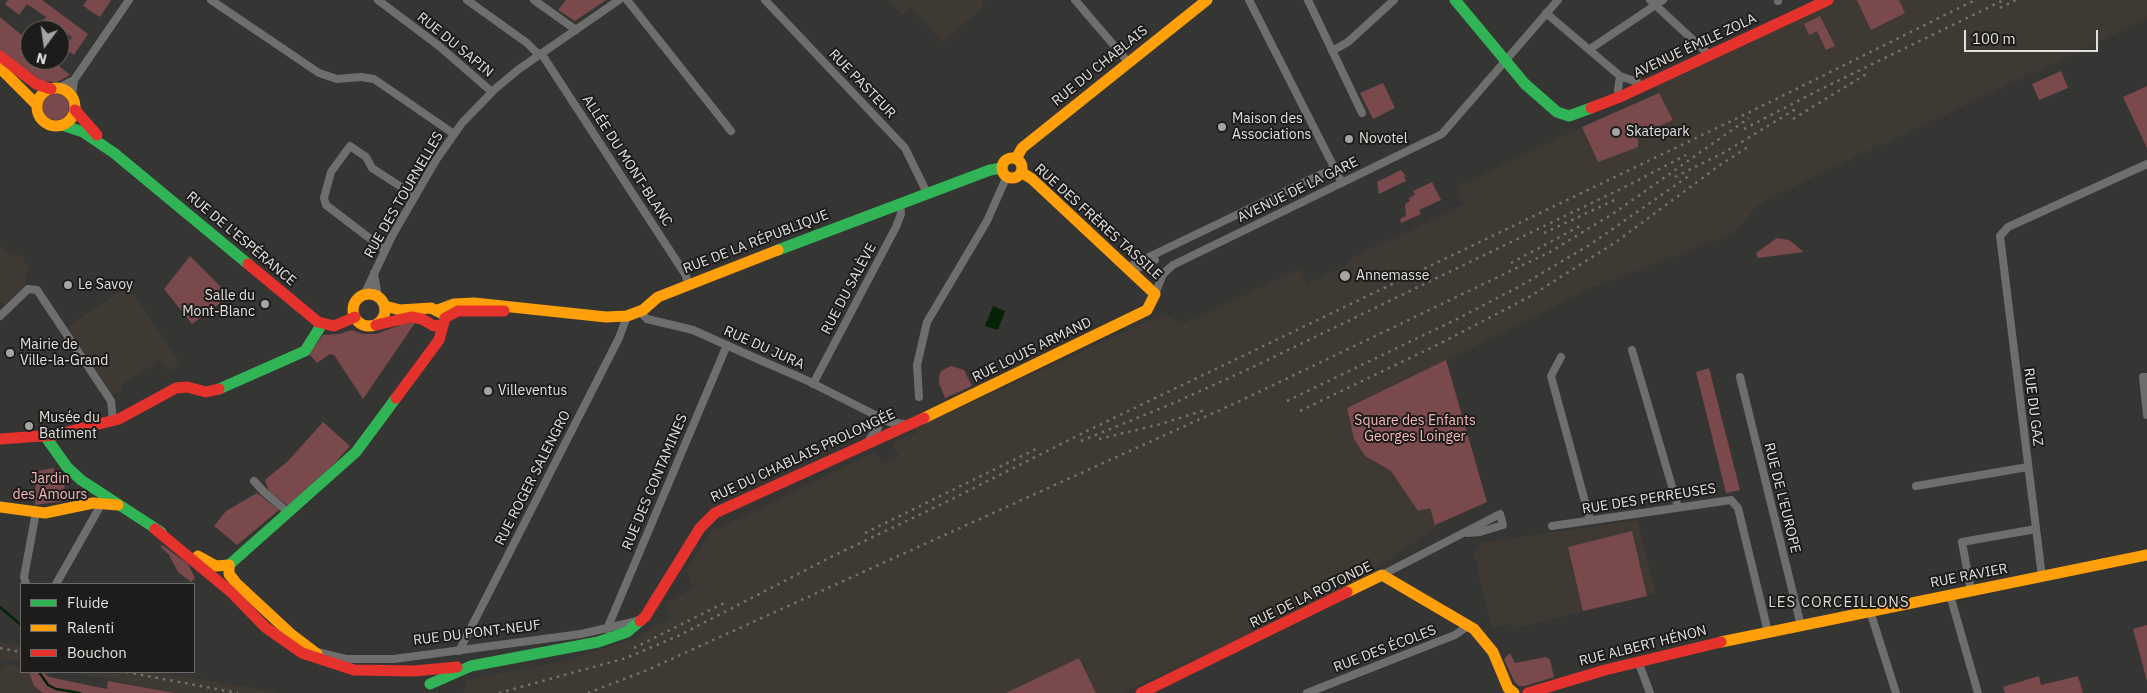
<!DOCTYPE html>
<meta charset="utf-8">
<style>
body{margin:0}
#map{position:relative;width:2147px;height:693px;overflow:hidden;background:#353534;font-family:"IBM Plex Sans",sans-serif}
canvas{display:block}
.legend{position:absolute;left:20px;top:583px;width:175px;height:90px;box-sizing:border-box;background:#1d1c1b;border:1px solid #6b6a69;margin:0;padding:6px 9px;list-style:none;font-size:15px;color:#e0dfdd}
.legend li{display:flex;align-items:center;gap:10px;height:25px}
.legend b{width:25px;border:1px solid #6b6a69}
.north{position:absolute;left:20px;top:20px;width:50px;height:50px;box-sizing:border-box;background:#1d1c1b;border:1px solid #6b6a69;border-radius:50%;rotate:194deg;font-size:14px;font-weight:700;line-height:20px;text-align:center;color:#e0dfdd}
.north::after{content:'';display:block;margin:auto;width:18px;height:22px;background:#a4a4a2;clip-path:polygon(50% 0,100% 100%,50% 72%,0 100%)}
.scale{position:absolute;left:1964px;top:30px;width:134px;height:22px;box-sizing:border-box;border:2px solid #e0dfdd;border-top:0;padding-left:6px;font-size:15px;line-height:18px;white-space:nowrap;color:#e0dfdd;-webkit-text-stroke:4px #1d1c1b;paint-order:stroke}
</style>
<div id="map">
<canvas width="2147" height="693"></canvas>
<ul class="legend">
<li><b style="height:6px;background:#30b455"></b>Fluide</li>
<li><b style="height:6px;background:#ff9f0a"></b>Ralenti</li>
<li><b style="height:6px;background:#e5322d"></b>Bouchon</li>
</ul>
<div class="north">N</div>
<div class="scale">100 m</div>
</div>
<script>
const c = document.querySelector('canvas').getContext('2d');
c.lineJoin = 'round';
function paint(path, color) { c.fillStyle = color; c.fill(path, 'evenodd'); }
const toPath = rows => new Path2D(rows.map(r => 'M' + r).join(''));
function strokePath(path, color, width, dash) { c.strokeStyle = color; c.lineWidth = width; c.lineCap = dash ? 'butt' : 'round'; c.setLineDash(dash || []); c.stroke(path); }
function label(font, color, halo, rows, align = 'center') {
  c.font = font + ' "IBM Plex Sans",sans-serif'; c.lineWidth = 4; c.setLineDash([]); c.textBaseline = 'middle'; c.strokeStyle = halo; c.fillStyle = color; for (const [text, x, y, turn = 0] of rows) {
    c.save(); c.translate(x, y); c.rotate((+turn || 0) * Math.PI / 180); c.textAlign = isNaN(turn) ? turn : align; if (halo) c.strokeText(text, 0, 0); c.fillText(text, 0, 0); c.restore();
  }
}
const built = toPath([
 [888,0,980,0,985,5,943,42,911,7,902,15],
 [1828,0,2147,0,2147,19,1767,199,1757,206,1734,233,1581,292,1535,317,1347,408,1354,439,1359,447,1365,456,1375,463,1391,471,1418,511,1430,507,1436,527,1433,531,1369,572,1369,578,1122,693,1096,693,1079,658,1006,693,463,693,466,682,471,679,568,660,634,639,671,617,664,603,694,588,686,570,712,531,876,451,882,464,899,456,892,444,916,433,916,428,1163,314,1182,324,1300,269,1307,284,1349,264,1348,260,1464,204,1456,187,1582,127,1598,162,1638,136,1673,120,1654,82],
 [0,246,12,255,15,252,24,259,29,270,24,286,4,305,0,302],
 [128,286,181,365,170,372,161,360,121,385,123,388,112,395,69,331,70,325],
 [1638,520,1656,593,1512,629,1510,623,1492,628,1474,553,1480,543],
 [0,642,21,646,21,661,0,659],
 [6,664,21,667,21,672,29,672,38,689,43,693,0,693,0,671],
 [71,672,158,672,282,693,175,693]
]);
const green = toPath([
 [8,0,42,0,88,34,74,55,65,49,72,37,49,21,42,30,38,30,46,17,27,4,19,15,5,4],
 [87,0,111,0,100,17,83,6],
 [566,0,606,0,575,21,558,10],
 [1857,0,1899,0,1905,13,1871,30],
 [1820,16,1835,46,1826,50,1817,31,1809,35,1804,24],
 [0,17,30,42,30,60,52,60,70,75,57,82,42,81,0,52],
 [2061,71,2068,88,2039,100,2032,84],
 [1383,83,1395,108,1373,119,1360,93],
 [2147,86,2147,148,2123,97],
 [1659,93,1673,120,1638,136,1638,147,1598,162,1582,127],
 '43 107a13 13 0 1 1 26 0a13 13 0 1 1-26 0Z',
 [1401,170,1406,176,1404,177,1406,181,1379,194,1377,182],
 [1432,182,1441,200,1419,210,1421,214,1401,223,1400,219,1406,216,1405,204,1410,201,1409,198,1415,195,1413,191],
 [1777,238,1789,240,1804,252,1758,258,1756,253],
 [190,256,230,296,192,324,164,289],
 [406,323,415,323,363,399,334,355,330,354,317,363,309,354,323,335,339,334,352,330,363,334,376,334],
 [1446,360,1487,502,1435,525,1430,508,1418,511,1391,471,1365,456,1354,439,1347,408],
 [951,366,964,370,972,386,945,398,939,383,939,376,941,371],
 [1709,368,1740,490,1726,493,1696,372],
 [323,422,350,446,332,466,288,506,269,491,265,480,288,461],
 [53,468,65,481,63,501,35,505,36,474,38,471],
 [257,493,279,510,237,545,214,526,226,511],
 [1632,531,1647,596,1583,611,1568,547],
 [162,545,188,564,195,578,191,582,178,572,169,555,161,547],
 [2147,625,2147,681,2133,629],
 [1510,653,1515,663,1546,657,1550,660,1554,677,1525,686,1519,686,1514,681,1504,659],
 [1079,658,1096,693,1006,693],
 [29,672,43,672,49,677,107,689,108,681,175,693,43,693,34,686],
 [2039,676,2041,685,2078,676,2083,693,2005,693,2003,687]
]);
const water = toPath([
 [993,306,1005,311,998,330,985,326]
]);
const stream = toPath([
 [0,607,21,625],
 [39,672,48,685,56,689,80,693]
]);
const street = toPath([
 [211,0,319,73,337,79,361,77,374,79,454,134],
 [378,0,439,46,492,92],
 [467,0,527,43,539,55],
 [534,0,576,30],
 [627,0,731,131],
 [765,0,905,148,927,193],
 [1075,0,1129,63],
 [1249,0,1342,183],
 [1308,0,1362,113],
 [1650,0,1705,51],
 [1778,0,1778,1],
 [1546,13,1620,76,1637,82],
 [1590,49,1663,0],
 [1332,51,1348,42,1394,0],
 [541,53,685,274,689,284],
 [58,88,74,80],
 [1618,90,1620,76],
 [72,96,74,80,129,0],
 [385,250,326,205,324,198,331,172,350,146,366,157,372,168,415,196],
 [1126,268,1334,168],
 [1130,272,1155,260],
 [374,273,378,297],
 [1155,294,1163,274,1173,265,1442,134,1558,0],
 [364,295,392,236,436,160,462,123,495,89,519,69,619,0],
 [640,312,647,319,693,330,753,357,806,380,889,422,905,424],
 [0,316,28,289,37,290,111,401,113,421],
 [1632,350,1678,507],
 [1561,357,1551,376,1590,520],
 [1740,377,1801,626],
 [2147,377,2143,377,2147,415],
 [813,384,896,227,901,214,900,203],
 [919,397,917,365,927,322,987,221,1007,176],
 [869,440,878,428,876,416],
 [254,481,264,492,289,513],
 [1916,486,2028,467],
 [1552,526,1731,500,1738,508,1768,632],
 [1382,575,1500,514,1503,525,1480,532,1468,533],
 [2042,577,2000,236,2008,227,2147,164],
 [26,584,24,577,36,512],
 [56,584,102,503],
 [1971,591,1962,542,2036,529],
 [1950,595,1978,693],
 [1870,611,1896,693],
 [607,629,727,345],
 [313,651,346,659,394,659,581,634,637,621],
 [459,651,619,338,627,316],
 [1638,661,1650,693],
 [1307,693,1455,635,1469,625]
]);
const fast = toPath([
 [1455,0,1525,84,1557,112,1569,116,1591,108],
 [62,125,83,132,114,153,248,264],
 [778,250,990,170,1002,168],
 [219,389,305,351,322,324],
 [45,436,67,467,81,480,161,532],
 [229,565,356,452,396,398],
 [430,684,471,666,598,642,627,632,640,621]
]);
const slow = toPath([
 [0,68,37,105],
 '37 107a19 19 0 1 1 38 0a19 19 0 1 1-38 0Z',
 '1002 168a10 10 0 1 1 20 0a10 10 0 1 1-20 0Z',
 [1016,159,1022,148,1207,0],
 '353 310a16 16 0 1 1 32 0a16 16 0 1 1-32 0Z',
 [385,306,400,310,431,308,443,314],
 [438,310,454,304,474,303,606,317,627,316,643,310,658,297,778,250],
 [924,418,1147,310,1155,294,1032,179,1021,172],
 [0,507,45,513,93,503,118,505],
 [198,556,216,566,229,565],
 [229,565,229,574,236,583,292,635,317,654],
 [1347,592,1382,575,1474,629,1493,652,1508,688,1514,693],
 [1721,642,2147,555]
]);
const jam = toPath([
 [0,56,36,84,51,89],
 [1591,108,1622,96,1828,0],
 [75,110,97,135],
 [248,264,318,322,334,326,355,317],
 [376,325,411,317,422,319,434,326,442,325],
 [396,398,439,340,445,318,458,311,504,311],
 [0,439,55,435,119,419,176,388,187,387,206,392,219,389],
 [155,529,231,592,265,627,302,653,354,670,414,671,457,667],
 [640,621,645,617,700,528,715,513,924,418],
 [1141,693,1347,592],
 [1528,693,1605,670,1721,642]
]);
const rail = toPath([
 [2000,8,2016,0],
 [1793,119,1868,73],
 [1744,129,1819,90,2004,0],
 [1675,177,1725,152,1799,107],
 [1544,233,1619,198],
 [1511,263,1582,225],
 [1287,401,1459,318,1522,285,1591,244,1690,175],
 [1300,411,1441,343,1529,297,1616,242,1720,165,1751,145],
 [1099,439,1161,424,1205,410],
 [1081,441,1176,402,1253,367,1631,184,1686,155],
 [865,533,1040,447],
 [0,648,21,652],
 [634,648,724,603],
 [126,672,238,693],
 [499,693,626,658,678,636,829,558,942,504,1091,429,1754,110,1975,0],
 [588,693,645,671,1242,400,1550,252,1614,213,1749,118]
]);
const markers = [
 [1222,127,5,"#a4a4a2"],
 [1616,132,5,"#a4a4a2"],
 [1349,139,5,"#a4a4a2"],
 [1345,276,6,"#a4a4a2"],
 [68,285,5,"#a4a4a2"],
 [265,304,5,"#a4a4a2"],
 [10,353,5,"#a4a4a2"],
 [488,391,5,"#a4a4a2"],
 [29,426,5,"#a4a4a2"]
];
const streetNames = [
 ["RUE DU SAPIN",455,45,39],
 ["AVENUE ÉMILE ZOLA",1695,46,-25],
 ["RUE DU CHABLAIS",1100,66,-39],
 ["RUE PASTEUR",862,84,46],
 ["ALLÉE DU MONT-BLANC",627,161,57],
 ["AVENUE DE LA GARE",1298,190,-26],
 ["RUE DES TOURNELLES",404,195,-60],
 ["RUE DES FRÈRES TASSILE",1098,222,42],
 ["RUE DE L'ESPÉRANCE",241,239,40],
 ["RUE DE LA RÉPUBLIQUE",756,242,-21],
 ["RUE DU SALÈVE",849,289,-62],
 ["RUE DU JURA",764,348,24],
 ["RUE LOUIS ARMAND",1032,350,-26],
 ["RUE DU GAZ",2033,407,83],
 ["RUE DU CHABLAIS PROLONGÉE",803,456,-25],
 ["RUE ROGER SALENGRO",533,478,-63],
 ["RUE DES CONTAMINES",655,482,-67],
 ["RUE DE L'EUROPE",1782,498,76],
 ["RUE DES PERREUSES",1649,499,-9],
 ["RUE RAVIER",1969,576,-11],
 ["RUE DE LA ROTONDE",1311,595,-26],
 ["RUE DU PONT-NEUF",477,633,-7],
 ["RUE ALBERT HÉNON",1643,646,-14],
 ["RUE DES ÉCOLES",1385,649,-21]
];
const poiNames = [
 ["Maison des",1232,119],
 ["Associations",1232,135],
 ["Skatepark",1626,132],
 ["Novotel",1359,139],
 ["Annemasse",1356,276],
 ["Le Savoy",78,285],
 ["Salle du",255,296,"right"],
 ["Mont-Blanc",255,312,"right"],
 ["Mairie de",20,345],
 ["Ville-la-Grand",20,361],
 ["Villeventus",498,391],
 ["Musée du",39,418],
 ["Batiment",39,434]
];
const parkNames = [
 ["Square des Enfants",1415,421],
 ["Georges Loinger",1415,437],
 ["Jardin",50,479],
 ["des Amours",50,495]
];
const neighbourhoodNames = [
 ["LES CORCEILLONS",1839,603]
];
paint(built, '#3e3a33');
paint(green, '#7a494c');
paint(water, '#052306');
strokePath(stream, '#052306', 2.5);
strokePath(street, '#6e6e6e', 8);
strokePath(fast, '#30b455', 11);
strokePath(slow, '#ff9f0a', 11);
strokePath(jam, '#e5322d', 11);
strokePath(rail, '#727272', 2.5, [2.5, 5]);
for (const [x, y, r, color] of markers) { const dot = new Path2D(); dot.arc(x, y, r, 0, 2 * Math.PI); c.fillStyle = color; c.fill(dot); strokePath(dot, '#1d1c1b', 2); }
label('14px', '#e0dfdd', '#1d1c1b', streetNames);
label('14px', '#e0dfdd', '#1d1c1b', poiNames, 'left');
label('14px', '#f6b7ba', '#1d1c1b', parkNames);
c.letterSpacing = '1px';
label('15px', '#dddbd8', '#1d1c1b', neighbourhoodNames);
c.letterSpacing = '0px';
</script>
